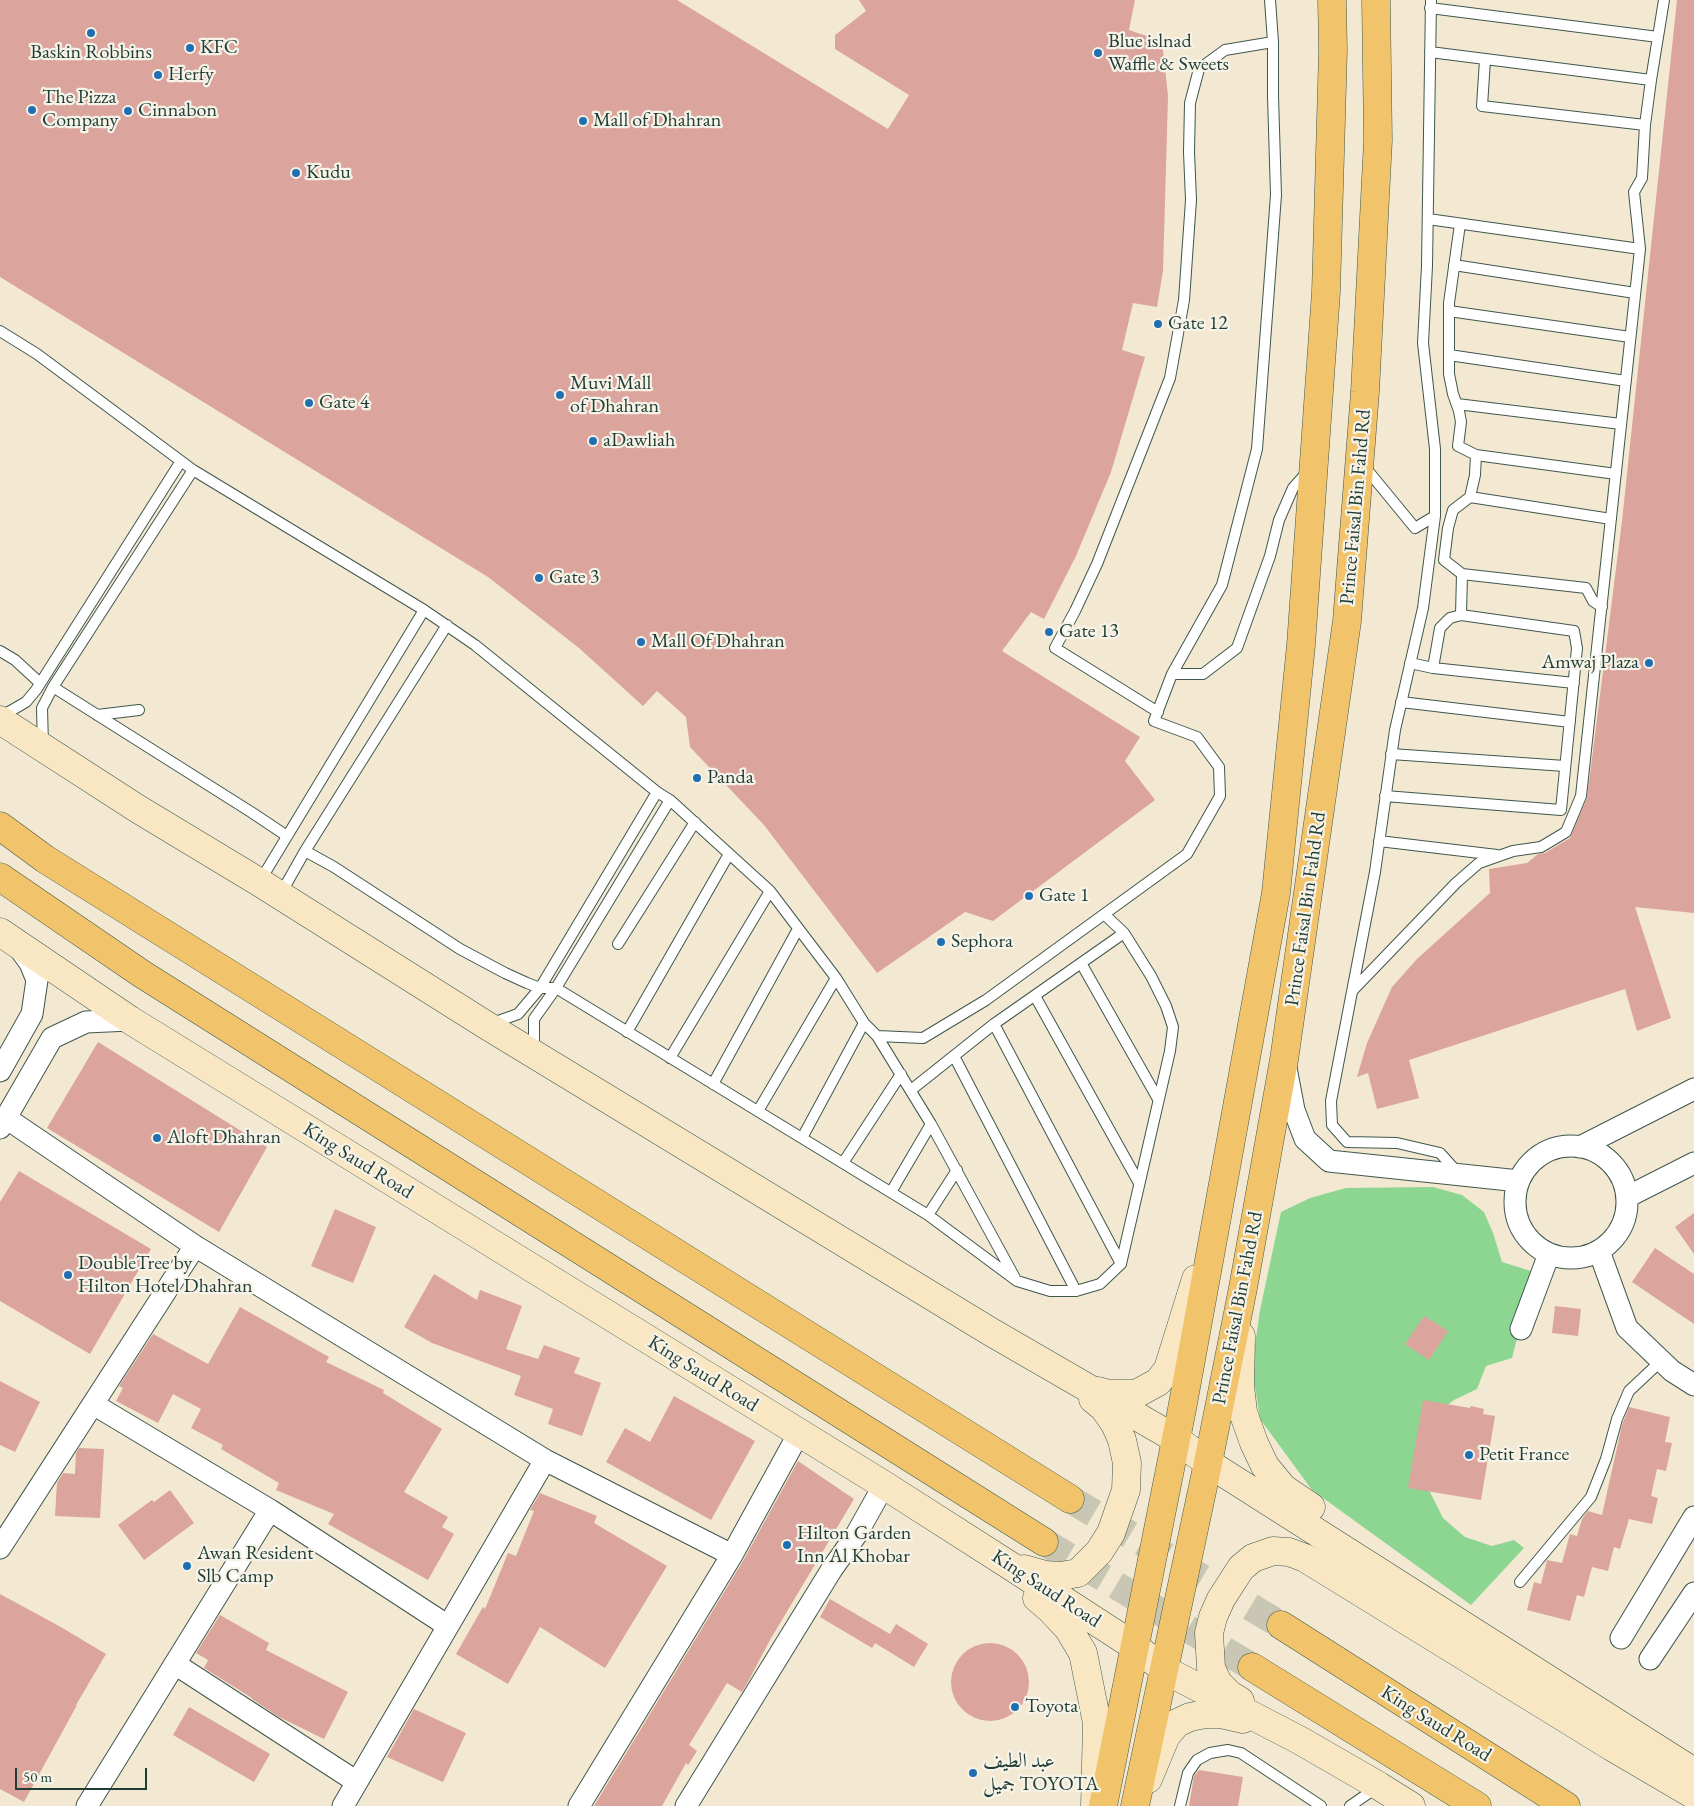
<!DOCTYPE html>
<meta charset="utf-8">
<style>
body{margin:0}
#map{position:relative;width:1694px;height:1806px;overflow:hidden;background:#f3e9d3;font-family:"EB Garamond",serif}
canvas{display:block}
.scale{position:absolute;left:15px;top:1768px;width:132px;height:22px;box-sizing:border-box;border:2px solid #1f3d34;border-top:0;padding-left:6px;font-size:15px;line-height:18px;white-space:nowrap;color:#1f3d34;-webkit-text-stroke:4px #f7f3e8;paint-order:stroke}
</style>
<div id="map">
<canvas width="1694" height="1806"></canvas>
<div class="scale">50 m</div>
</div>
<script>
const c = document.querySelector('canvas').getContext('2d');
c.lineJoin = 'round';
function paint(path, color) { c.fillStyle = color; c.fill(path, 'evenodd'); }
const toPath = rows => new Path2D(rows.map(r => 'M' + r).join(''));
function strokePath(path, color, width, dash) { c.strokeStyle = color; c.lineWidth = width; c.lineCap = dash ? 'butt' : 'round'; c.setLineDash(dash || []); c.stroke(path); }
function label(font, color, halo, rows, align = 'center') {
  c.font = font + ' "EB Garamond",Amiri,serif'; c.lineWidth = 4.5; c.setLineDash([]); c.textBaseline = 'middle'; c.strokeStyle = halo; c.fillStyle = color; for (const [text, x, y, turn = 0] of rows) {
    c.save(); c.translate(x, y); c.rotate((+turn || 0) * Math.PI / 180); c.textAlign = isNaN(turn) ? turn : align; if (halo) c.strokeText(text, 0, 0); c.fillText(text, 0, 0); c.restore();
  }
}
const green = toPath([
 [1433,1187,1462,1195,1484,1212,1493,1233,1502,1262,1534,1272,1512,1358,1486,1366,1477,1389,1454,1400,1436,1414,1426,1484,1443,1518,1465,1537,1492,1546,1514,1540,1524,1548,1471,1605,1312,1490,1260,1419,1252,1367,1260,1310,1281,1212,1310,1198,1346,1188]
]);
const building = toPath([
 [0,0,677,0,888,129,909,95,835,49,835,35,866,11,859,0,1135,0,1129,30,1162,41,1168,96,1163,271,1157,307,1133,303,1122,350,1145,357,1111,472,1076,556,1044,619,1031,612,1002,651,1140,737,1125,761,1155,800,993,921,965,912,877,973,764,825,690,747,686,717,657,691,643,706,579,648,488,577,0,277],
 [1677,0,1694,0,1694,913,1635,907,1671,1018,1637,1031,1625,989,1409,1060,1419,1098,1377,1109,1368,1073,1357,1077,1367,1043,1392,987,1417,959,1490,893,1489,869,1527,863,1538,854,1545,853,1570,838,1587,798,1622,521],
 [98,1042,267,1147,219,1232,47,1128],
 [19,1171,151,1249,90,1354,0,1301,0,1202],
 [335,1209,376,1227,353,1283,311,1266],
 [1694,1213,1694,1254,1675,1227],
 [1655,1248,1694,1274,1694,1324,1632,1282],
 [434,1274,477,1300,480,1290,522,1306,506,1349,538,1359,544,1345,580,1358,574,1373,601,1383,582,1436,548,1424,553,1409,514,1395,521,1376,432,1343,404,1327],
 [1555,1306,1581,1309,1578,1336,1552,1333],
 [240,1307,329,1357,326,1362,384,1390,383,1393,442,1429,404,1492,448,1517,442,1527,454,1534,428,1580,328,1524,334,1514,276,1490,279,1483,221,1449,223,1445,191,1428,201,1409,173,1394,158,1423,116,1401,123,1388,119,1386,153,1334,208,1364],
 [1424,1316,1448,1331,1429,1360,1405,1344],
 [0,1381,40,1402,15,1452,0,1445],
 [674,1396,755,1441,711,1520,606,1462,625,1428,650,1442],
 [1423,1400,1470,1408,1471,1406,1484,1409,1483,1414,1495,1416,1481,1500,1408,1488],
 [1629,1407,1670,1417,1665,1442,1672,1443,1666,1471,1657,1469,1651,1496,1658,1498,1652,1524,1629,1519,1620,1549,1614,1547,1608,1571,1592,1567,1584,1597,1577,1595,1570,1621,1527,1610,1534,1582,1541,1584,1547,1560,1562,1563,1570,1534,1577,1536,1582,1519,1588,1511,1602,1515,1622,1425],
 [79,1448,104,1449,100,1518,55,1516,57,1483,63,1473,75,1474,76,1453],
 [798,1461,854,1499,770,1640,750,1678,742,1692,727,1683,689,1745,697,1751,688,1765,686,1763,662,1806,594,1806,743,1561],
 [170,1490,194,1523,144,1560,118,1525,152,1500,154,1502],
 [540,1493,597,1516,594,1523,667,1566,605,1668,540,1627,508,1684,456,1654,483,1607,485,1609,508,1553,516,1556,534,1511,530,1510],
 [0,1594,59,1626,106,1654,76,1705,77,1705,24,1802,0,1789],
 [830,1599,890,1634,896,1624,928,1644,914,1667,875,1643,872,1648,820,1617],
 [220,1615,269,1643,266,1650,348,1692,324,1739,279,1717,252,1699,252,1698,204,1668,208,1660,196,1653],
 '951 1682a39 39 0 1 1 78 0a39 39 0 1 1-78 0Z',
 [189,1707,270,1754,254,1782,173,1735],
 [414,1709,466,1733,443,1782,387,1757],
 [1199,1770,1243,1777,1238,1806,1189,1806,1194,1776]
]);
const primaryTunnel = toPath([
 [1070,1499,1281,1625],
 [1044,1542,1252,1667]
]);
const service = toPath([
 [1431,0,1427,266,1423,343,1435,449,1435,516,1423,608,1395,730,1375,872,1331,1101,1332,1125,1347,1142,1397,1143,1440,1153,1458,1173],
 [1430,8,1658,37],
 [1430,52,1651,80,1664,0],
 [1485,60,1482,106,1645,125,1651,80],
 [1428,219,1640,249],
 [1460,224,1449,303,1449,374,1453,394,1459,411,1461,422,1458,446,1476,455,1475,475,1470,497,1453,510,1448,528,1444,560,1462,574,1586,588,1593,601,1602,607],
 [1454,265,1635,293],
 [1449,311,1630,337],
 [0,331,37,354,193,470,424,610,475,645,657,792,670,800,770,891,836,978,864,1023,877,1036,931,1124,1015,1278],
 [1449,355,1626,381],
 [1457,404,1621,424],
 [1476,455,1616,474],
 [1364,466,1415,528,1435,516],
 [1470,497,1611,519],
 [0,651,15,660,40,683],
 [1410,663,1433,668,1440,628,1450,618,1461,615,1462,574],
 [1433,668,1574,683],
 [1172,674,1203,674,1237,648,1270,556,1279,520,1293,488,1308,471],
 [53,687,251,812,287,836],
 [1401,702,1570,722],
 [1158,712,1055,648,1075,611,1097,564,1170,378,1184,300,1191,200,1189,152,1190,103,1199,69,1225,50,1273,42],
 [97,715,139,710],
 [0,717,26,702,36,690,181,461],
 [43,745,42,708,53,687,193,470],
 [1391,754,1565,766],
 [1385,796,1561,810,1577,648,1574,631,1461,615],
 [1379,841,1497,855],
 [305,851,334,867,460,949,505,973,527,983,540,988,556,988,928,1215,1017,1281,1050,1291,1076,1291,1100,1284,1121,1264,1170,1051,1173,1027,1166,1006,1151,976,1124,933,994,1024,911,1090],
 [260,881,424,610],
 [280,895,305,851,447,625],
 [1105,915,1124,933],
 [618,944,695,822],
 [1081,963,1158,1099],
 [1353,990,1456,883,1479,863,1513,851,1541,847,1566,832,1581,796,1640,249,1634,192,1642,178,1645,125],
 [1035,996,1139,1183],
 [490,1024,518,1014,540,988,657,792],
 [994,1024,1121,1264],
 [627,1032,729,854],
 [877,1036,923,1038,986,1000,1187,854,1220,796,1219,767,1197,737,1154,721,1172,674,1222,585,1257,449,1276,195,1273,96,1273,42,1270,0],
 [534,1052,534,1019,556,988,670,800],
 [954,1056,1076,1291],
 [670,1058,770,891],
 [713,1084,798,929],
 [758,1111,836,978],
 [802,1138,864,1023],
 [843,1163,901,1074],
 [891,1192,931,1124],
 [928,1215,957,1170],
 [1520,1582,1591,1497,1606,1459,1617,1419,1629,1391,1661,1361],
 [1180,1806,1188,1773,1197,1760,1210,1753,1228,1750,1241,1753,1321,1806],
 [1350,1806,1376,1788]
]);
const minor = toPath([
 [1286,1068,1294,1110,1305,1139,1329,1161,1519,1181],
 [0,1071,32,1014,37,980,30,963,19,948],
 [6,1118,195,1246,545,1460,732,1555],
 [0,1128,52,1038,86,1022,130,1020],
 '1515 1202a56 56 0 1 1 112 0a56 56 0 1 1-112 0Z',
 [1580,1147,1694,1089],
 [1627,1197,1694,1163],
 [1599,1251,1627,1328,1672,1371,1694,1385],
 [1521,1329,1549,1254],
 [93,1404,270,1510,448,1626],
 [0,1548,195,1246],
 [1621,1638,1694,1517],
 [1650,1659,1694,1593],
 [175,1664,357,1782],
 [87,1806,270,1510],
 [343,1806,545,1460],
 [579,1806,732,1555,799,1433],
 [686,1806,832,1569,856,1535,884,1485]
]);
const secondary = toPath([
 [0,720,138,809,259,882,486,1025,991,1332,1176,1439,1208,1463,1694,1772],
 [0,932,130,1020,884,1485,1006,1563,1134,1646,1165,1670,1301,1741,1379,1786,1411,1806],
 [1241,1336,1240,1386,1243,1412,1254,1443,1265,1466,1283,1488,1311,1507],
 [1098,1391,1109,1394,1136,1394,1158,1382,1168,1369,1196,1279],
 [1024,1569,1045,1575,1061,1576,1078,1573,1099,1552,1111,1533,1126,1490,1127,1463,1122,1440,1115,1424,1104,1408,1093,1399],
 [1037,1598,1050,1609,1068,1628,1083,1653,1097,1723,1095,1806],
 [1240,1701,1230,1695,1218,1683,1211,1668,1209,1633,1213,1617,1221,1599,1241,1568,1253,1558,1273,1551,1289,1552,1305,1558,1612,1747,1694,1795],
 [1148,1779,1166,1736,1177,1723,1190,1717,1206,1714,1221,1714,1243,1719]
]);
const primary = toPath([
 [0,826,45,859,1070,1499],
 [0,877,142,974,1044,1542],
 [1281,1625,1566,1806],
 [1252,1667,1477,1806],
 [1103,1806,1182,1409,1276,893,1301,645,1326,292,1333,50,1332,0],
 [1135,1806,1208,1463,1243,1288,1284,1060,1347,621,1365,392,1378,140,1376,0]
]);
const markers = [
 [91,33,5,"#1f6fb2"],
 [190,48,5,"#1f6fb2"],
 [1098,53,5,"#1f6fb2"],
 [158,75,5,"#1f6fb2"],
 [32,110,5,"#1f6fb2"],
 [128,111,5,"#1f6fb2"],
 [583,121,5,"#1f6fb2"],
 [296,173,5,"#1f6fb2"],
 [1158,324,5,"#1f6fb2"],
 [560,395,5,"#1f6fb2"],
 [309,403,5,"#1f6fb2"],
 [593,441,5,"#1f6fb2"],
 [539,578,5,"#1f6fb2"],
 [1049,632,5,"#1f6fb2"],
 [641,642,5,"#1f6fb2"],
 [1649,663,5,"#1f6fb2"],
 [697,778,5,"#1f6fb2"],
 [1029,896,5,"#1f6fb2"],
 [941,942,5,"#1f6fb2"],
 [157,1138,5,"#1f6fb2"],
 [68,1275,5,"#1f6fb2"],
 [1469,1455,5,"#1f6fb2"],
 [787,1545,5,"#1f6fb2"],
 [187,1566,5,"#1f6fb2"],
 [1015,1707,5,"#1f6fb2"],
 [973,1773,5,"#1f6fb2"]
];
const poiNames = [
 ["Blue islnad",1108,42],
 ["Waffle & Sweets",1108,65],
 ["KFC",200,48],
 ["Baskin Robbins",91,53,"center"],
 ["Herfy",168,75],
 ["The Pizza",42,98],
 ["Company",42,121],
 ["Cinnabon",138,111],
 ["Mall of Dhahran",593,121],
 ["Kudu",306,173],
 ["Gate 12",1168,324],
 ["Muvi Mall",570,384],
 ["of Dhahran",570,407],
 ["Gate 4",319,403],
 ["aDawliah",603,441],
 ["Gate 3",549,578],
 ["Gate 13",1059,632],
 ["Mall Of Dhahran",651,642],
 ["Amwaj Plaza",1639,663,"right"],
 ["Panda",707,778],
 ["Gate 1",1039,896],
 ["Sephora",951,942],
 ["Aloft Dhahran",167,1138],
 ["DoubleTree by",78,1264],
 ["Hilton Hotel Dhahran",78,1287],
 ["Petit France",1479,1455],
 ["Hilton Garden",797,1534],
 ["Inn Al Khobar",797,1557],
 ["Awan Resident",197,1554],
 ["Slb Camp",197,1577],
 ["Toyota",1025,1707],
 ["عبد الطيف",983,1762],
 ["جميل TOYOTA",983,1785]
];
const streetNames = [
 ["Prince Faisal Bin Fahd Rd",1356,507,-85],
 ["Prince Faisal Bin Fahd Rd",1306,909,-82],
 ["King Saud Road",358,1161,32],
 ["Prince Faisal Bin Fahd Rd",1238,1308,-79],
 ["King Saud Road",703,1374,32],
 ["King Saud Road",1046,1589,33],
 ["King Saud Road",1436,1724,32]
];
paint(green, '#8dd691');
paint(building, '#dba49c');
strokePath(primaryTunnel, '#c9c7b3', 28, [28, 14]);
strokePath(service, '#3f574c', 12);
strokePath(minor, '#3f574c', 23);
strokePath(secondary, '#3f574c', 29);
strokePath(primary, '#3f574c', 29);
strokePath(service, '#fff', 10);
strokePath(minor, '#fff', 21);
strokePath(secondary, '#f9e7c3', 28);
strokePath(primary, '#f1c36a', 28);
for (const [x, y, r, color] of markers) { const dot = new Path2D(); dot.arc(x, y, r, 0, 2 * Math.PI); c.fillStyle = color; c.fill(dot); strokePath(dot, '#f7f3e8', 2); }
label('20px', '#1f3d34', '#f7f3e8', poiNames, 'left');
label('20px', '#1f3d34', '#f7f3e8', streetNames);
</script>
